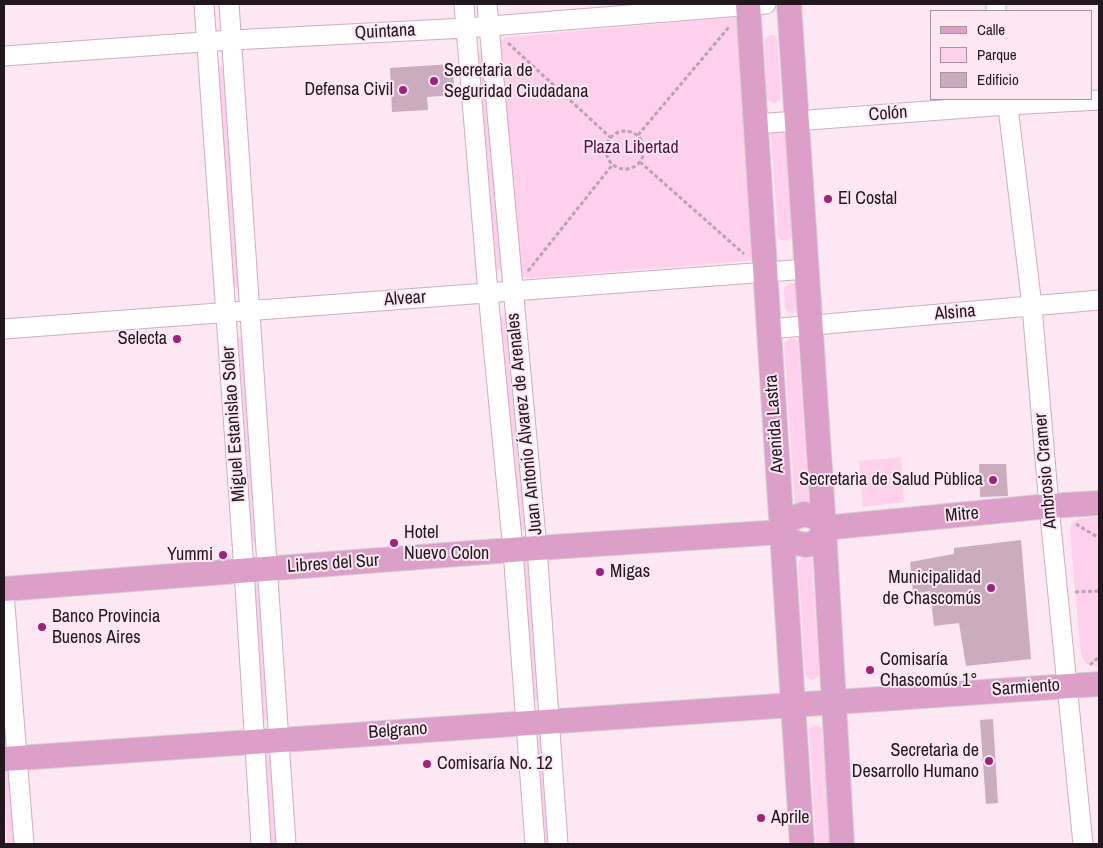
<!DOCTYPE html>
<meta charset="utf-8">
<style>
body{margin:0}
#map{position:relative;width:1103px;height:848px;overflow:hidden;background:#fce7f3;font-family:"Archivo Narrow",sans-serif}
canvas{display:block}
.frame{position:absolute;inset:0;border:5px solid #22171e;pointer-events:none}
.legend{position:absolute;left:930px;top:10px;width:162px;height:90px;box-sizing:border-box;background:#fce7f3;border:1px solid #a5949e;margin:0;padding:6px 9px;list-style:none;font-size:15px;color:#22171e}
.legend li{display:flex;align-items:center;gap:10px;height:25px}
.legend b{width:25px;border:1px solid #a5949e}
</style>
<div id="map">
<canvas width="1103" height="848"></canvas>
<div class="frame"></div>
<ul class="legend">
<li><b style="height:6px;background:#dca0c8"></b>Calle</li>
<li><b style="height:14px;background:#fed0ec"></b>Parque</li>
<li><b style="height:14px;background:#cbabbe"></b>Edificio</li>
</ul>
</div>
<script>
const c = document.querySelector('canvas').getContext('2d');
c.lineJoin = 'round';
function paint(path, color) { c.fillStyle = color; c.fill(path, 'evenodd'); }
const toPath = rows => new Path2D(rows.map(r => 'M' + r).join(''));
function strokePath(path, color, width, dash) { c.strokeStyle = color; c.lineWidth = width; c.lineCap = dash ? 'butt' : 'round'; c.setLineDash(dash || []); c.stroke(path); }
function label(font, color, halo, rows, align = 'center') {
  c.font = font + ' "Archivo Narrow",sans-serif'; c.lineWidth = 4; c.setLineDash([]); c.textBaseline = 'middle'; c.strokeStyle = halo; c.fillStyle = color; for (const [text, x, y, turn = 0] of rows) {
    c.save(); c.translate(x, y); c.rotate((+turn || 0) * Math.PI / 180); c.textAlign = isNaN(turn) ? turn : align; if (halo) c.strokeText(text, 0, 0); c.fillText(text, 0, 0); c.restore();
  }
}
const green = toPath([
 [734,17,740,18,755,258,747,261,532,278,525,277,519,273,498,49,500,42,504,38,510,37],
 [770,35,775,35,777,38,781,97,780,100,775,103,770,102,767,98,764,40],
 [480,53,483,54,504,268,499,270,495,269,476,55],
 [221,66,226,69,239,287,237,288,233,286,217,67],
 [774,131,782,131,785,133,792,235,791,238,786,241,781,240,778,236,771,135],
 [789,283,795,284,798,287,798,310,793,313,787,311,785,308,784,289],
 [504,314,508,318,526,530,524,531,520,529,499,319],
 [239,337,243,337,257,541,254,542,250,540,236,341],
 [790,338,795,339,798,341,809,504,795,505,784,343],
 [901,457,904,502,863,507,859,461],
 [1099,517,1099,666,1095,667,1086,663,1081,655,1070,531,1072,523,1080,518],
 [804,556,809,557,812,559,819,674,818,677,813,680,809,679,805,675,798,562],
 [527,562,529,563,540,698,536,700,533,700,523,564],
 [257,584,261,588,269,718,264,721,262,720,253,586],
 [814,725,819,726,822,728,830,844,816,844,809,730],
 [539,736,541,737,551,844,541,844,535,738],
 [268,755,273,759,278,844,268,844,264,756],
 [8,772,10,772,18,844,7,844,4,773]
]);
const building = toPath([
 [452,64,455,95,427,97,428,110,392,112,390,68],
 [979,464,1006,464,1008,496,980,497],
 [1021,540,1031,659,966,666,959,623,934,626,930,591,913,594,910,562,954,554,954,548],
 [993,719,998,803,986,804,980,720]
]);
const path = toPath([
 [508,43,611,138],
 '606 150a19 19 0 1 1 38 0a19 19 0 1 1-38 0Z',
 [638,135,729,27],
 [640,162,744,254],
 [528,271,613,164],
 [1076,524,1099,538],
 [1075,592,1099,591],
 [1090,665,1099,657]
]);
const minor = toPath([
 [204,4,244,570,261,844],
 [229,4,286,844],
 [464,4,488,293,513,550,535,844],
 [487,4,537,548,558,844],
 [996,4,996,11],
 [4,56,232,40,466,28,766,4],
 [1007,99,1032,306,1049,506,1083,844],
 [756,124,1007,105,1099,100],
 [4,329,807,269],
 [769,329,1099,300],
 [4,593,24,844]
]);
const major = toPath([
 [748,4,802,844],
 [789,4,824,528,842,844],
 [824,528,1049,506,1099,503],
 [782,532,788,520,804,514,818,518,824,528],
 [782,532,790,541,805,545,812,544,819,539,824,528],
 [4,589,537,548,782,532],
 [4,759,1099,684]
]);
const markers = [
 [434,81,5,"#9d237b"],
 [403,90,5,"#9d237b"],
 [828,199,5,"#9d237b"],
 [177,339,5,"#9d237b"],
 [993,480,5,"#9d237b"],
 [394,543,5,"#9d237b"],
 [223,555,5,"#9d237b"],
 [600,572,5,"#9d237b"],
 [991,588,5,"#9d237b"],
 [42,627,5,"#9d237b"],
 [870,670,5,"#9d237b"],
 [989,761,5,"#9d237b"],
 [427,764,5,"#9d237b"],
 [761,818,5,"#9d237b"]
];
const streetNames = [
 ["Quintana",385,32,-3],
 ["Colón",888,114,-4],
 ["Alvear",405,299,-4],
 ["Alsina",955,313,-5],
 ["Miguel Estanislao Soler",234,424,-94],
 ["Juan Antonio Álvarez de Arenales",525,424,-96],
 ["Avenida Lastra",775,424,-94],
 ["Ambrosio Cramer",1046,471,-95],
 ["Mitre",962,515,-5],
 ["Libres del Sur",333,564,-4],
 ["Sarmiento",1026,688,-4],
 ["Belgrano",398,731,-4]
];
const poiNames = [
 ["Secretarìa de",444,71],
 ["Seguridad Ciudadana",444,92],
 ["Defensa Civil",393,90,"right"],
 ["El Costal",838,199],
 ["Selecta",167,339,"right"],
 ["Secretarìa de Salud Pùblica",983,480,"right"],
 ["Hotel",404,533],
 ["Nuevo Colon",404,554],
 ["Yummi",213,555,"right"],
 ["Migas",610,572],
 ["Municipalidad",981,578,"right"],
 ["de Chascomús",981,599,"right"],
 ["Banco Provincia",52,617],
 ["Buenos Aires",52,638],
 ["Comisaría",880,660],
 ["Chascomús 1°",880,681],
 ["Secretarìa de",979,751,"right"],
 ["Desarrollo Humano",979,772,"right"],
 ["Comisaría No. 12",437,764],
 ["Aprile",771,818]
];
const parkNames = [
 ["Plaza Libertad",631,148]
];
paint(green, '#fed0ec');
paint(building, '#cbabbe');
strokePath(minor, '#ceadc1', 21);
strokePath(major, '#d3d1d2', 26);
strokePath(path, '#b6a4ae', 3, [4, 2.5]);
strokePath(minor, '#fff', 19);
strokePath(major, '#dca0c8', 24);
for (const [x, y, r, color] of markers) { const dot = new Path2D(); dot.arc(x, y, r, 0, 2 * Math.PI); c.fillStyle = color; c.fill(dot); strokePath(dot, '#fce7f3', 2); }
label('18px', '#22171e', '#fce7f3', streetNames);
label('18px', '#22171e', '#fce7f3', poiNames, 'left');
label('18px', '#571243', '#fce7f3', parkNames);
</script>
